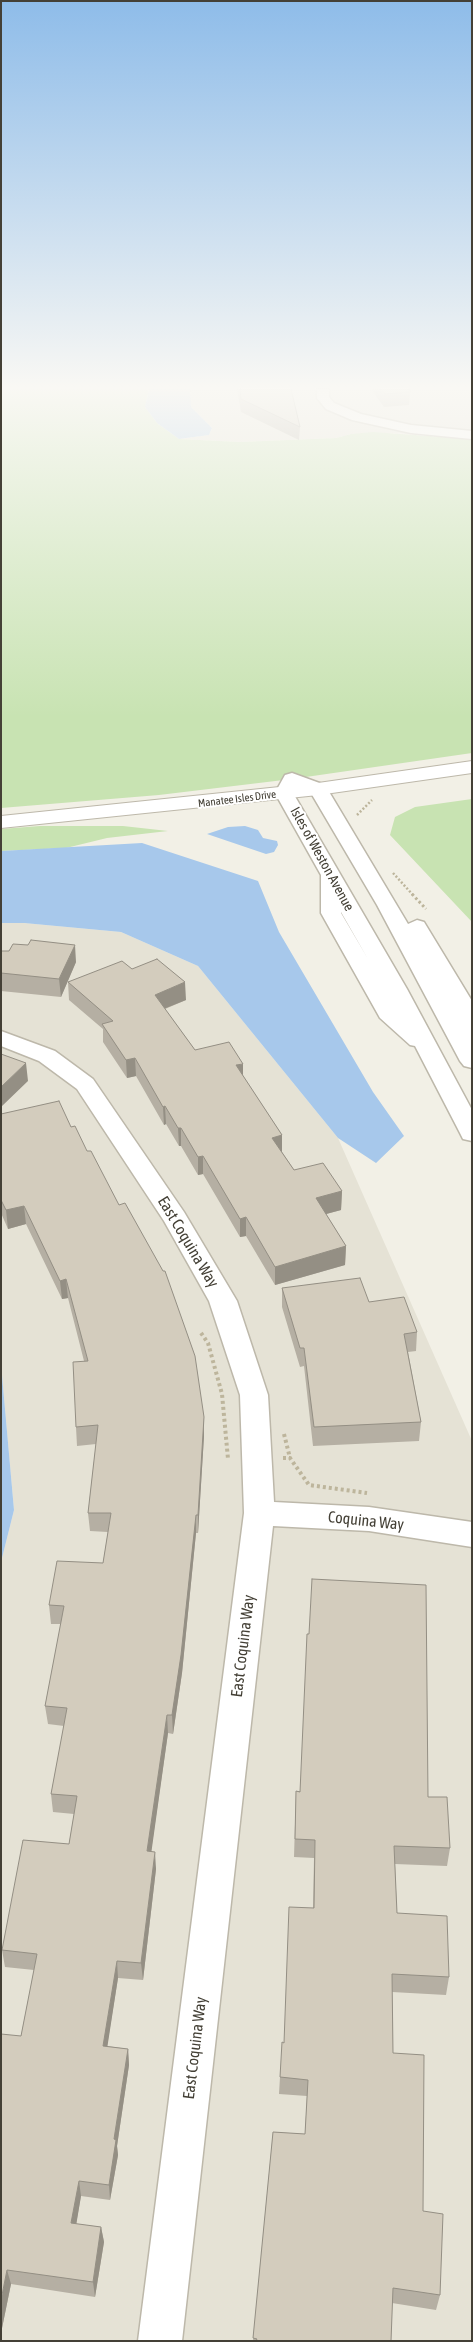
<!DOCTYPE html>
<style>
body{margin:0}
#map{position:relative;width:473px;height:2342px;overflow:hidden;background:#f2f0e6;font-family:"Asap Condensed",sans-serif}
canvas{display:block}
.frame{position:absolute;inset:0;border:2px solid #444036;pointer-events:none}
</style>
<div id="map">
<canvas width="473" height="2342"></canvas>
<div class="frame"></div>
</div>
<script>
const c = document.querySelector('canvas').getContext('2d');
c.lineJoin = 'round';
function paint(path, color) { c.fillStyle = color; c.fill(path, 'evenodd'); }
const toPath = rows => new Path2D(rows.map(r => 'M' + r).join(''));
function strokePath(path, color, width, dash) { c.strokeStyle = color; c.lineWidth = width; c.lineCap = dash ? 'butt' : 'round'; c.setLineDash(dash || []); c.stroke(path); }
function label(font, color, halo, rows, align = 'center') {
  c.font = font + ' "Asap Condensed",sans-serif'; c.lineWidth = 4; c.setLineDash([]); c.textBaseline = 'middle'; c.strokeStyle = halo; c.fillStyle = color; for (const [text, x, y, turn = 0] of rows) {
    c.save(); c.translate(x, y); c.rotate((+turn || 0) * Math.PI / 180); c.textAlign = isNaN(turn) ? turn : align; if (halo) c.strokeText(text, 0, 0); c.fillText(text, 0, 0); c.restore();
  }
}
const residential = toPath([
 [190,389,472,389,472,439,393,433,351,434,336,438,240,442,179,439,209,435,212,428,191,407],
 [1,923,24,923,121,932,198,966,338,1138,472,1441,472,2341,1,2341,1,1562,14,1510,1,1364]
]);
const green = toPath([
 [1,389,149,389,145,407,157,423,179,439,240,442,336,438,351,434,373,432,472,439,472,753,292,779,159,795,1,808],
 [472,799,472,922,390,835,395,817,415,807],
 [40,826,123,826,168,831,107,838,66,848,1,851,1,829]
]);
const water = toPath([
 [149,389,190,389,191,407,212,428,209,435,179,439,157,423,145,407],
 [245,826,258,830,263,838,277,841,278,845,274,852,266,854,207,834,228,827],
 [142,843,258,881,279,932,373,1092,404,1136,376,1163,338,1138,198,966,121,932,24,923,1,923,1,851],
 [1,1364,14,1510,1,1562]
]);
const pathFar2 = toPath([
 [357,815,372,800],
 [393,873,413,895]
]);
const pathFar1 = toPath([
 [412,894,426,909]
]);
const path = toPath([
 [201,1333,208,1343,222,1394,228,1459],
 [284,1434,290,1458],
 [283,1458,290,1458,309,1485,367,1493]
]);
const minor = toPath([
 [317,389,329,389,329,397,334,403,361,414,411,425,472,431,472,439,411,433,352,420,326,409,317,398,317,389],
 [292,773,325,785,408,924,417,920,424,922,472,1001,472,1068,464,1066,460,1061,377,905,311,793,297,787,293,793,407,989,472,1110,472,1141,463,1139,460,1133,415,1046,410,1045,380,1018,321,913,321,875,275,793,285,775,292,773],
 [341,912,368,959,341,913,341,912],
 [1,1031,55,1051,93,1079,184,1212,237,1301,268,1395,274,1502,369,1507,472,1522,472,1547,369,1531,273,1526,182,2341,138,2341,244,1513,240,1395,209,1301,164,1221,77,1089,39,1061,1,1046,1,1031]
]);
const tertiary = toPath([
 [472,761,472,773,318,795,1,828,1,816,318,783,472,761]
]);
const wall = toPath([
 [237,389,291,389,300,427,299,440,241,412],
 [371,389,409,389,410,392,409,405,384,407],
 [1,951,76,962,61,997,1,991],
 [132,969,186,1000,165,1009,195,1050,243,1076,282,1135,282,1152,294,1170,342,1191,341,1210,326,1214,346,1246,345,1265,275,1285,246,1236,240,1237,203,1174,198,1175,181,1146,179,1146,166,1124,164,1125,136,1076,127,1078,103,1042,103,1029,69,1000,68,982],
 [1,1114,204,1417,204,1436,198,1533,196,1533,182,1673,173,1734,168,1733,151,1851,156,1869,143,1980,118,1978,107,2046,128,2049,129,2065,117,2146,118,2155,110,2200,81,2196,76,2224,101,2227,104,2242,95,2297,11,2284,1,2333,21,2036,34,1970,5,1967,2,1950,69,1844,74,1814,53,1812,51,1794,64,1726,48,1724,45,1706,61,1624,51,1624,49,1605,103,1563,108,1532,90,1531,88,1513,96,1444,77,1446,76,1427,84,1361,68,1298,62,1299,26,1224,8,1229,1,1213],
 [282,1288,417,1332,416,1351,408,1352,421,1422,419,1441,313,1446,304,1366,300,1367,282,1307],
 [296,1791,428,1797,450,1848,447,1866,395,1864,397,1913,449,1977,446,1995,392,1992,393,2053,423,2211,440,2295,436,2310,392,2303,391,2341,253,2341,273,2132,305,2134,307,2096,279,2094,280,2077,284,2043,313,1908,314,1858,294,1857]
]);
const shadedWall = toPath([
 [75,945,76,962,61,997,59,979],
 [185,982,186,1000,156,1012,155,995],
 [135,1058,136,1076,127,1078,126,1060],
 [26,1063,28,1081,1,1107,1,1087],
 [243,1064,243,1082,236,1065],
 [165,1106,166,1124,164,1125,163,1107],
 [178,1128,181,1128,181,1146,179,1146],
 [282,1135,282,1153,272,1138],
 [203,1156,203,1174,198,1175,198,1157],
 [342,1191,341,1210,315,1217,316,1198],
 [24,1206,26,1224,8,1229,6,1210],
 [246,1217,246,1236,240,1237,240,1219],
 [346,1246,345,1265,275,1285,275,1267],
 [66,1279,68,1298,62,1299,60,1281],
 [204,1417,204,1436,198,1533,198,1515],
 [196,1515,196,1533,182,1673,173,1734,172,1715],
 [167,1715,168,1733,149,1869,147,1851],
 [155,1852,156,1869,143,1980,141,1963],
 [117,1961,118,1978,105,2062,103,2046],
 [128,2049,129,2065,117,2146,118,2155,110,2200,109,2185,114,2139],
 [79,2181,81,2196,74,2238,71,2223],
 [101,2227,104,2242,95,2297,93,2282],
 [7,2270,11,2284,1,2333,1,2300]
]);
const building = toPath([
 [240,389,291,389,300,427,241,399,240,389],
 [381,389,409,389,410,392,385,394,381,389],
 [31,940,75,945,59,979,1,973,1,951,9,951,13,944,28,945,31,940],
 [157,959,185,982,155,995,195,1050,229,1042,243,1064,236,1065,282,1135,272,1138,294,1170,323,1163,342,1191,316,1198,346,1246,275,1267,246,1217,240,1219,203,1156,198,1157,181,1128,178,1128,165,1106,163,1107,135,1058,126,1060,102,1024,113,1021,68,982,122,961,132,969,157,959],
 [1,1054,26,1063,1,1087,1,1054],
 [59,1101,71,1127,75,1126,87,1151,91,1151,119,1205,125,1203,163,1271,165,1271,195,1356,204,1417,198,1515,196,1515,181,1655,172,1715,167,1715,147,1851,155,1852,141,1963,117,1961,103,2046,128,2049,114,2139,116,2140,109,2185,79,2181,71,2223,101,2227,93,2282,7,2270,1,2300,1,2034,21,2036,37,1954,2,1950,23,1840,69,1844,77,1796,51,1794,67,1708,45,1706,64,1606,49,1605,57,1561,103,1563,111,1513,88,1513,98,1425,76,1427,73,1362,88,1361,66,1279,60,1281,24,1206,6,1210,1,1200,1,1114,59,1101],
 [360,1278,369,1302,404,1297,417,1332,404,1334,421,1422,314,1427,304,1348,300,1348,282,1288,360,1278],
 [312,1579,426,1585,428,1797,447,1797,450,1848,394,1846,397,1913,447,1916,449,1977,392,1974,393,2053,424,2055,423,2211,443,2214,440,2295,393,2288,391,2341,256,2341,257,2339,253,2338,273,2132,305,2134,308,2080,280,2077,282,2042,284,2043,289,1907,314,1908,315,1840,295,1839,296,1791,300,1792,307,1634,309,1634,312,1579]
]);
const farStreetnames = [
 ["Manatee Isles Drive",237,799,-7]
];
const streetNames = [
 ["Isles of Weston Avenue",322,859,61]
];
const nearStreetnames = [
 ["East Coquina Way",188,1242,59],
 ["Coquina Way",366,1521,6],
 ["East Coquina Way",243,1646,-83],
 ["East Coquina Way",195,2048,-83]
];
paint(residential, '#e5e2d5');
paint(green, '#c8e3b2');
paint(water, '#a7c8eb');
strokePath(minor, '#bdb8aa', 3);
strokePath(tertiary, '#bdb8aa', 2);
strokePath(pathFar2, '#bdb59c', 2.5, [2, 2]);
strokePath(pathFar1, '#bdb59c', 3, [2.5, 2.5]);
strokePath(path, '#bdb59c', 4, [3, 3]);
paint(minor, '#fff');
paint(tertiary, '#fff');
paint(wall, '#b5afa3');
paint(shadedWall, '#948f84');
paint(building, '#d3ccbd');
strokePath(building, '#948f84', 1);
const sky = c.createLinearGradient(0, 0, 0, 717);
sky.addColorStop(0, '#8ebce9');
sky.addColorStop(0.54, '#f9f8f4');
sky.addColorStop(1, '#f9f8f400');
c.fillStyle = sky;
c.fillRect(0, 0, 473, 717);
label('11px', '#444036', '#fff', farStreetnames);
label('14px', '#444036', '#fff', streetNames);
label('16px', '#444036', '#fff', nearStreetnames);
</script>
